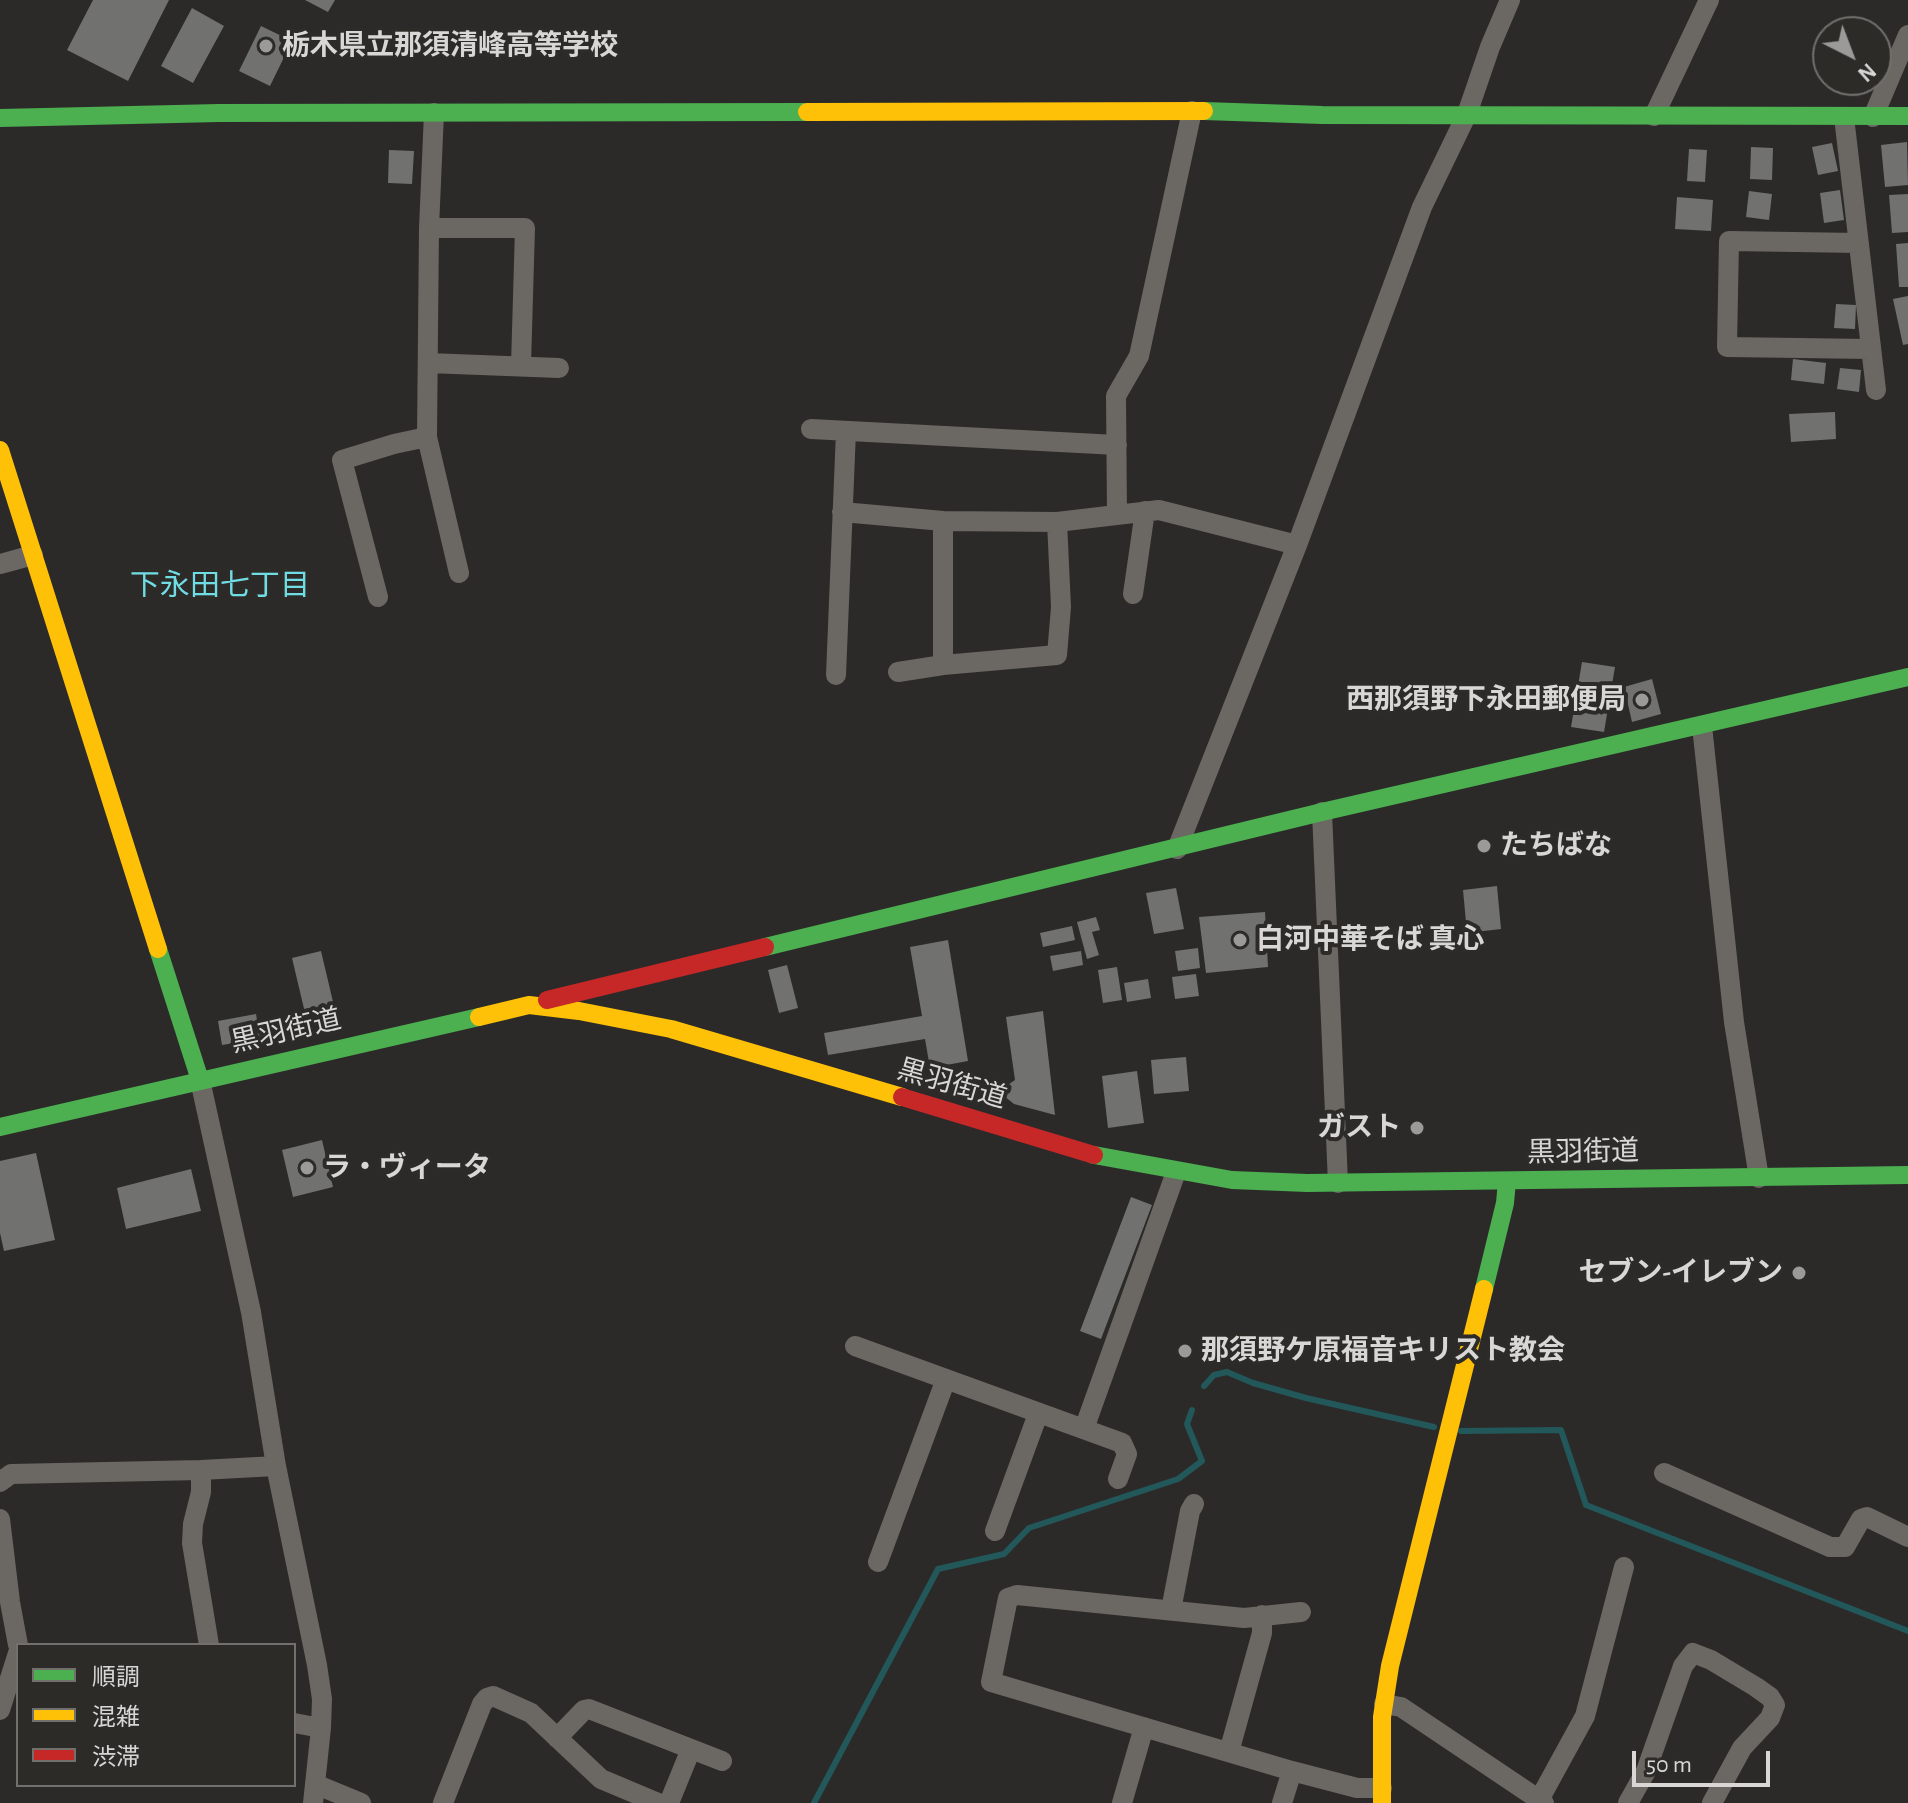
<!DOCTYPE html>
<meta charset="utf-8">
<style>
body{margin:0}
#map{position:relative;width:1908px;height:1803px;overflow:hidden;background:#2b2a29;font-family:"Alegreya Sans","Noto Sans JP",sans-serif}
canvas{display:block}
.legend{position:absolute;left:16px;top:1643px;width:280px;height:144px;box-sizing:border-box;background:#2c2b28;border:2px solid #71706d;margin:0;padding:10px 14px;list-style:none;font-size:24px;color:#d8d7d5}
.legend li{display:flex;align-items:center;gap:16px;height:40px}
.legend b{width:40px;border:2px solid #71706d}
.north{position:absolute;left:1812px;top:16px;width:80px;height:80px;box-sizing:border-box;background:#2c2b28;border:2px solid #71706d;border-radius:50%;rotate:138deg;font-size:22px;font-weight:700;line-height:32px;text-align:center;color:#d8d7d5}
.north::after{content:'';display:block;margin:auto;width:28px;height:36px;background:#9b9a99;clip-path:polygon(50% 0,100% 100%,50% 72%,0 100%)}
.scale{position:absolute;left:1632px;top:1751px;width:138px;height:36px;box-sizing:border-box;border:4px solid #d8d7d5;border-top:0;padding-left:10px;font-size:24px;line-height:28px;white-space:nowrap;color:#d8d7d5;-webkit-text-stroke:6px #2c2b28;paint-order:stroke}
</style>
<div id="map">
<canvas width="1908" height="1803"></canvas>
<ul class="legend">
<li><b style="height:10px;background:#4caf50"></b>順調</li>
<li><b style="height:10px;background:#ffc107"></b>混雑</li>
<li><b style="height:10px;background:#c62828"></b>渋滞</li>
</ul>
<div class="north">N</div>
<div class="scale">50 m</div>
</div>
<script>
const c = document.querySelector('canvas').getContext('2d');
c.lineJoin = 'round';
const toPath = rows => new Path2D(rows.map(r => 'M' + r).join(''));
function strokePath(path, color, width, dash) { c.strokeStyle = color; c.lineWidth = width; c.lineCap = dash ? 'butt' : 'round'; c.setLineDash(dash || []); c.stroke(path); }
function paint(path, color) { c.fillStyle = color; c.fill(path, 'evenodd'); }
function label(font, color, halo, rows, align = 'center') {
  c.font = font + ' "Alegreya Sans","Noto Sans JP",sans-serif'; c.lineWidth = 8; c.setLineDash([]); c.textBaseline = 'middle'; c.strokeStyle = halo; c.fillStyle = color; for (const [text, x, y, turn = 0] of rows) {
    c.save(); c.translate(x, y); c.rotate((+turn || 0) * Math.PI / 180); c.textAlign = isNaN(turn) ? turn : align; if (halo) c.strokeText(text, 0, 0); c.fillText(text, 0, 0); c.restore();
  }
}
const stream = toPath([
 [1204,1386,1214,1375,1227,1372,1253,1383,1306,1398,1434,1427],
 [1461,1431,1561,1430,1586,1505,1908,1631],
 [814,1803,938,1569,1004,1554,1029,1528,1178,1479,1202,1461,1187,1424,1192,1410]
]);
const building = toPath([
 [93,0,169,0,128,81,67,50],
 [305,0,335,0,328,12],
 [192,8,224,26,193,83,161,66],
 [261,26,292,41,270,86,239,71],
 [1907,142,1908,185,1885,187,1881,145],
 [1832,143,1838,171,1818,175,1812,147],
 [1751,147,1773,148,1772,180,1750,179],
 [1689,149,1707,150,1705,182,1687,181],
 [389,150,414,151,412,184,388,183],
 [1840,190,1844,220,1824,223,1820,193],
 [1749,191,1772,194,1769,220,1746,217],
 [1908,194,1908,232,1892,233,1889,195],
 [1677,197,1713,200,1711,231,1675,229],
 [1908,243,1908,287,1899,287,1896,244],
 [1908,296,1908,344,1903,345,1893,299],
 [1836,304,1856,305,1855,329,1834,328],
 [1793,359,1826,363,1824,384,1791,380],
 [1840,368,1861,370,1859,392,1837,389],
 [1835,412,1836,439,1791,442,1789,414],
 [1582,662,1615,667,1604,732,1571,727],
 [1652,679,1661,714,1632,722,1624,687],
 [1497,886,1501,929,1467,933,1463,890],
 [1176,888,1184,929,1154,934,1146,893],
 [1265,912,1268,967,1206,973,1199,917],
 [1096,917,1100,930,1092,932,1099,955,1087,959,1077,922],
 [1072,926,1075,940,1043,947,1040,933],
 [948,940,968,1061,930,1068,925,1039,828,1055,824,1033,922,1016,910,947],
 [1198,948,1200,968,1178,971,1175,951],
 [321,951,334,1006,305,1013,292,958],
 [1081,951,1083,965,1053,971,1050,956],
 [787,965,798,1008,779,1013,768,970],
 [1117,967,1122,1000,1103,1003,1098,970],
 [1196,974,1199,996,1175,999,1172,977],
 [1148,979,1151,998,1127,1002,1124,983],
 [1043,1011,1055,1115,1014,1104,1004,1096,1006,1086,1015,1080,1006,1017],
 [256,1014,260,1039,222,1045,218,1021],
 [1186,1057,1189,1091,1154,1094,1151,1060],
 [1137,1071,1144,1123,1108,1128,1102,1076],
 [322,1140,333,1187,293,1197,282,1150],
 [36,1153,55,1240,4,1251,0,1233,0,1161],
 [191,1169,201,1211,126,1229,117,1188],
 [1131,1197,1152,1205,1101,1339,1080,1331]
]);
const street = toPath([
 [434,113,429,228,427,437,459,573],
 [1654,116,1709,0],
 [1844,117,1876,390],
 [1873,117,1908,35],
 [429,228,525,228,521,365],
 [1859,243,1729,241,1727,347,1871,349],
 [428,363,559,368],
 [811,429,1117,445],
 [842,512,943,521],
 [1117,515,1116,396,1139,356,1192,111],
 [0,564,33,555],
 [1133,594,1145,511],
 [378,597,342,460,394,444,427,437],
 [943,665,943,521,1057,522,1159,510,1297,545],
 [898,672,943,665,1057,655,1061,607,1057,522],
 [836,675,846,431],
 [1702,726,1734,1022,1759,1178],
 [1322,812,1338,1183],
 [1177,849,1297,545,1422,207,1467,114,1490,47,1510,0],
 [200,1080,251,1312,276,1466,317,1665,322,1699,321,1728,313,1803],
 [855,1346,1122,1443,1127,1454,1118,1479],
 [1084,1429,1176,1172],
 [201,1470,201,1492,193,1524,192,1543,209,1645],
 [1664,1473,1830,1547,1845,1547,1861,1519,1867,1517,1908,1537],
 [0,1482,11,1474,201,1470,276,1466],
 [0,1519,10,1602,18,1645],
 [995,1531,1038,1414],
 [878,1562,946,1379],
 [1171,1610,1190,1511,1194,1504],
 [1301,1612,1244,1618,1017,1595,1008,1598,991,1682,1292,1771,1357,1788,1382,1788],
 [1384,1704,1401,1707,1544,1803],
 [0,1710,18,1653],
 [294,1723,321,1728],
 [557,1738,584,1710,589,1709,722,1761],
 [1229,1752,1262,1633,1262,1615],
 [315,1784,361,1803],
 [1539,1800,1585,1716,1624,1567],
 [443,1803,482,1704,487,1698,493,1696,531,1713,601,1779,658,1803],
 [669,1803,691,1749],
 [1122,1803,1144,1727],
 [1282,1803,1292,1771],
 [1628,1803,1646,1771,1683,1666,1693,1653,1711,1660,1756,1687,1770,1697,1775,1705,1770,1718,1742,1748,1712,1803]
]);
const fast = toPath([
 [1204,111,1322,115,1908,116],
 [0,118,219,113,807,112],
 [765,947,1322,812,1908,677],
 [158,949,200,1080],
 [0,1127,479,1017],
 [1094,1155,1232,1180,1307,1183,1908,1175],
 [1484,1289,1505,1203,1507,1181]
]);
const slow = toPath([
 [807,112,1204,111],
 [0,450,158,949],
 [479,1017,529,1005,579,1011,671,1029,902,1097],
 [1382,1803,1382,1717,1390,1666,1484,1289]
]);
const jam = toPath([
 [547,1000,765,947],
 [902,1097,1094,1155]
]);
const markers = [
 [266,46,8,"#9b9a99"],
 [1642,700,8,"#9b9a99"],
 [1484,846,8,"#9b9a99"],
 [1240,940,8,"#9b9a99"],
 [1417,1128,8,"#9b9a99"],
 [307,1168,8,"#9b9a99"],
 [1799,1273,8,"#9b9a99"],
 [1185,1351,8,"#9b9a99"]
];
const poiNames = [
 ["栃木県立那須清峰高等学校",282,46],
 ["西那須野下永田郵便局",1626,700,"right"],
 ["たちばな",1500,846],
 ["白河中華そば 真心",1256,940],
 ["ガスト",1401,1128,"right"],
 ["ラ・ヴィータ",323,1168],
 ["セブン-イレブン",1783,1273,"right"],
 ["那須野ケ原福音キリスト教会",1201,1351]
];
const streetNames = [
 ["黒羽街道",286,1031,-13],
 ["黒羽街道",952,1084,16],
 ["黒羽街道",1583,1152,-1]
];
const neighbourhoodNames = [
 ["下永田七丁目",220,586]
];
strokePath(stream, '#23585b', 6);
paint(building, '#717170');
strokePath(street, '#6b6762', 20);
strokePath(fast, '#4caf50', 18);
strokePath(slow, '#ffc107', 18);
strokePath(jam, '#c62828', 18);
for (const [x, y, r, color] of markers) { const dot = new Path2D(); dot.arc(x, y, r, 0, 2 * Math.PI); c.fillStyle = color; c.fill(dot); strokePath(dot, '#2c2b28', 3); }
label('bold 28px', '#d8d7d5', '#2c2b28', poiNames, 'left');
label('28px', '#d8d7d5', '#2c2b28', streetNames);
label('30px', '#70dce4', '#2c2b28', neighbourhoodNames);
</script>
